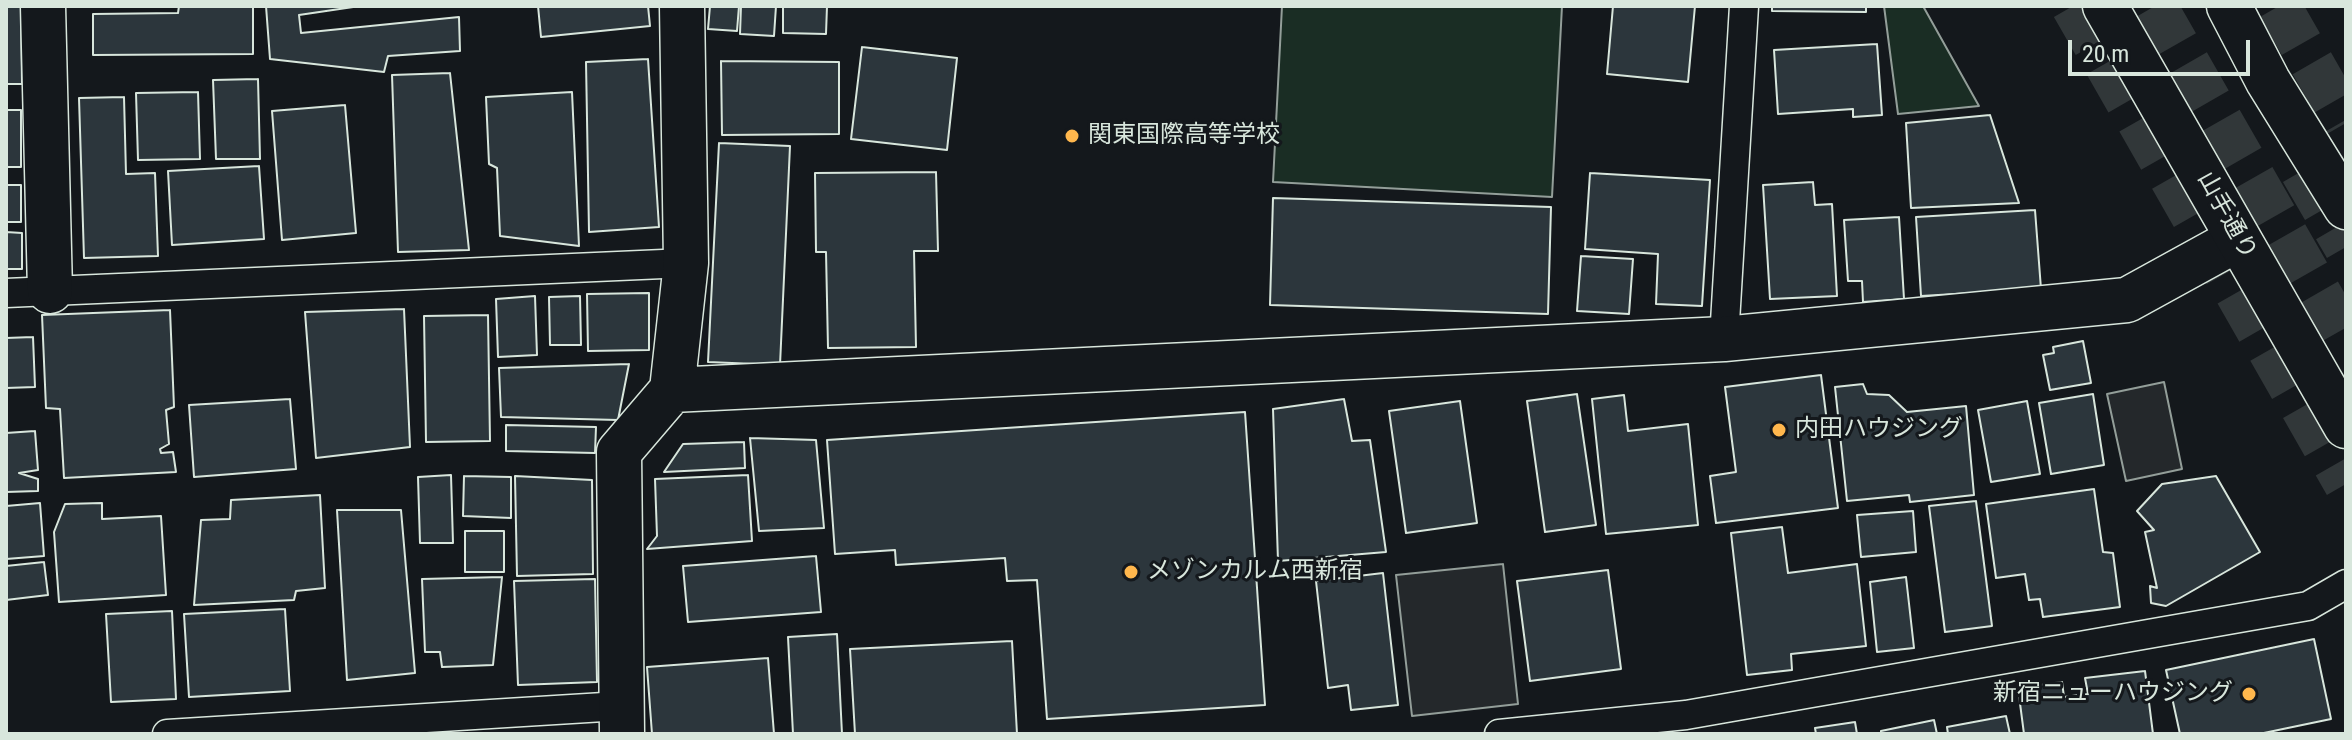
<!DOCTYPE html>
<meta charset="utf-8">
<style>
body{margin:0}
#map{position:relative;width:2352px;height:740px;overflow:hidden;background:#14181c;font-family:"Roboto Condensed",sans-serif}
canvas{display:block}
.frame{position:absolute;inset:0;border:8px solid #d8e6dc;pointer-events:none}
.scale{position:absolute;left:2068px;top:40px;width:182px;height:36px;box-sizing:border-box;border:4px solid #d8e6dc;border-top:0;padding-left:10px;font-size:24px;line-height:28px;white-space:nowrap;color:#d8e6dc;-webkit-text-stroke:6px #14181c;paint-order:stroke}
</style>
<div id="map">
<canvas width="2352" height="740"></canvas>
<div class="frame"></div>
<div class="scale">20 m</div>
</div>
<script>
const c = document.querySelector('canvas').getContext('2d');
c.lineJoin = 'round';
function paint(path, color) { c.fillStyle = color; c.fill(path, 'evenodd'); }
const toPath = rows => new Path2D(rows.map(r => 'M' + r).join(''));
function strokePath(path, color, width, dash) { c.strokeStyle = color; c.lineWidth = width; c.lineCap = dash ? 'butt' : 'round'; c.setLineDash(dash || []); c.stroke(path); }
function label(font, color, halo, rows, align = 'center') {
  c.font = font + ' "Roboto Condensed","Noto Sans JP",sans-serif'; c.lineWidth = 6; c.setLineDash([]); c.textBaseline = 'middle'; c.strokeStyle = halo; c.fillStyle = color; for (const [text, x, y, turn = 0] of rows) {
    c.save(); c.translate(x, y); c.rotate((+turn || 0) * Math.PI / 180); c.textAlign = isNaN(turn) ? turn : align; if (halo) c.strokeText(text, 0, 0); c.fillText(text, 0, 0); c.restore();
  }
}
const green = toPath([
 [1282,6,1562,6,1552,197,1273,182,1282,6],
 [1884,6,1923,6,1979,106,1898,114,1884,6]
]);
const parking = toPath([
 [2164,382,2182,469,2126,481,2107,394,2164,382],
 [1503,564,1518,704,1412,716,1396,575,1503,564]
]);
const building = toPath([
 [6,6,21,6,22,84,6,84,6,6],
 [179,6,253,6,253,54,93,55,93,14,178,13,179,6],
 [266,6,360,6,299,15,301,33,459,17,460,51,388,56,384,72,270,59,266,6],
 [538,6,648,6,650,26,541,37,538,6],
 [710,6,739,6,737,31,708,29,710,6],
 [741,6,776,6,774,36,740,34,741,6],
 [783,6,827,6,826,34,783,33,783,6],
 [1613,6,1695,6,1688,82,1607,74,1613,6],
 [1772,6,1866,6,1866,12,1772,11,1772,6],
 [1877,44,1882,115,1853,117,1853,109,1778,114,1774,50,1877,44],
 [862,47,957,58,947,150,851,139,862,47],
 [648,59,659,227,589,232,586,62,648,59],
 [721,61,839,62,839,134,722,135,721,61],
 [450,73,469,250,398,252,392,75,450,73],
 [258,79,260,159,216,159,213,80,258,79],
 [198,92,200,159,138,160,136,93,198,92],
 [572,92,579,246,500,236,497,168,489,164,486,97,572,92],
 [124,97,126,174,155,173,158,256,84,258,79,98,124,97],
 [345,105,356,233,282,240,272,111,345,105],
 [6,110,21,110,21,167,6,167,6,110],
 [1990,115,2019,203,1911,208,1906,123,1990,115],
 [719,143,790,146,780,365,708,362,719,143],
 [259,166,264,239,172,245,168,171,259,166],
 [936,172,938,251,914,251,916,347,828,348,826,252,816,252,815,173,936,172],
 [1590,173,1710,180,1702,306,1656,304,1658,254,1585,249,1590,173],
 [1813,182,1815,205,1832,204,1837,296,1770,299,1763,185,1813,182],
 [6,185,21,185,21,222,6,222,6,185],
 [1273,198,1551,207,1548,314,1270,305,1273,198],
 [2035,210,2041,289,1921,296,1916,217,2035,210],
 [1899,217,1904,299,1863,302,1862,281,1848,281,1844,220,1899,217],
 [6,232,22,233,22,269,6,269,6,232],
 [1581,256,1633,259,1629,314,1577,311,1581,256],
 [649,293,649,350,588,351,587,294,649,293],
 [535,296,537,355,498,357,496,299,535,296],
 [580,296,581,345,550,345,549,297,580,296],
 [404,309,410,447,316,458,305,312,404,309],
 [170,310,174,407,166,410,169,444,160,449,161,453,173,452,176,472,64,478,60,409,46,408,42,315,170,310],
 [488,315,490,441,426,442,424,316,488,315],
 [33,337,35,387,6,388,6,338,33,337],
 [2083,341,2091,383,2050,390,2043,355,2054,353,2053,347,2083,341],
 [629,364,618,420,501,417,499,368,629,364],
 [1821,375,1838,508,1716,523,1710,476,1736,472,1725,387,1821,375],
 [1863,384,1867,394,1889,395,1907,412,1966,406,1974,495,1910,502,1909,495,1847,501,1835,387,1863,384],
 [1577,394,1596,525,1545,532,1527,401,1577,394],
 [2093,394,2104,465,2051,474,2039,403,2093,394],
 [1624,395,1628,431,1688,424,1698,525,1606,534,1592,399,1624,395],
 [290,399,296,469,194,477,189,405,290,399],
 [1344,399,1352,441,1370,440,1386,552,1278,561,1273,409,1344,399],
 [1460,401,1477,523,1406,533,1389,411,1460,401],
 [2027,401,2040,474,1991,482,1978,410,2027,401],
 [1245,412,1265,705,1047,719,1037,580,1007,581,1005,558,896,565,895,550,835,554,827,440,1245,412],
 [506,425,596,427,595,453,506,451,506,425],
 [35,431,38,470,19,473,38,479,38,491,6,492,6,433,35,431],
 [750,438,816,440,824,528,759,531,750,438],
 [744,442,745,468,664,472,683,444,744,442],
 [451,475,453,543,420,543,418,477,451,475],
 [748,475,752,541,647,549,657,536,655,479,748,475],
 [464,476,511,477,511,518,463,516,464,476],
 [515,476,592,480,593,574,517,576,515,476],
 [2216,476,2260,552,2166,606,2151,603,2150,586,2157,588,2145,532,2154,530,2137,511,2162,484,2216,476],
 [2094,489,2103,552,2113,553,2120,607,2043,617,2040,599,2029,600,2025,574,1996,578,1986,504,2094,489],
 [320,495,325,588,296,591,294,600,194,605,201,520,230,519,231,500,320,495],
 [1976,501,1992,626,1945,632,1929,506,1976,501],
 [40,503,44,556,6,559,6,506,40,503],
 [102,503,102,519,161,516,166,595,59,602,54,532,65,504,102,503],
 [337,510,401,510,415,673,347,680,337,510],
 [1913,511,1916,552,1861,557,1857,515,1913,511],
 [1782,527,1788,573,1857,564,1866,646,1791,654,1792,670,1747,675,1731,533,1782,527],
 [465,531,504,531,504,572,465,572,465,531],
 [816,556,821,612,688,622,683,566,816,556],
 [44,562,48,595,6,600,6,566,44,562],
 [1608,570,1621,669,1530,681,1517,581,1608,570],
 [1383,573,1398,705,1351,710,1348,685,1328,688,1316,581,1383,573],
 [502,577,493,665,442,667,440,652,425,652,422,579,502,577],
 [1906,577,1914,648,1877,652,1870,582,1906,577],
 [595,579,597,682,518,685,514,581,595,579],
 [285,609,290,691,189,697,184,614,285,609],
 [172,611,176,699,111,702,106,614,172,611],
 [837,634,842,734,793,734,788,637,837,634],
 [2314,639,2331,719,2259,734,2180,734,2166,670,2314,639],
 [1012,641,1017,734,855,734,850,649,1012,641],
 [768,658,774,734,652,734,647,667,768,658],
 [2145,671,2153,734,2024,734,2018,688,2062,682,2064,697,2088,694,2085,678,2145,671],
 [2006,716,2010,734,1948,734,1947,727,2006,716],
 [1934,720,1937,734,1881,734,1881,731,1934,720],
 [1855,722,1857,734,1816,734,1815,728,1855,722]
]);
const motorwayTunnel = toPath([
 [2073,6,2346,484],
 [2155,6,2346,340],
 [2279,6,2346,123],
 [2302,171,2346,247]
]);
const service = toPath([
 [6,293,686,263],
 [1724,339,1744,6],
 [167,734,620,706],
 [1499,734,1686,715,2308,606,2346,584]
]);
const minor = toPath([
 [43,6,50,291],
 [672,390,1724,339,2127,300,2238,239],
 [622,734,619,452,672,390,686,263,682,6]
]);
const primary = toPath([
 [2105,6,2346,426],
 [2229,6,2268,81,2346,207]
]);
const markers = [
 [1072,136,8,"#ffb74d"],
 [1779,430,8,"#ffb74d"],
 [1131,572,8,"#ffb74d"],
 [2249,694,8,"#ffb74d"]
];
const poiNames = [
 ["関東国際高等学校",1088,136],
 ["内田ハウジング",1795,430],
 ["メゾンカルム西新宿",1147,572],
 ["新宿ニューハウジング",2233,694,"right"]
];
const streetNames = [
 ["山手通り",2226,216,61]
];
paint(green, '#1a2d24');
strokePath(green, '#939e99', 2);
paint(parking, '#24282b');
strokePath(parking, '#939e99', 2);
paint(building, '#2c363c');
strokePath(building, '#d8e6dc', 2);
strokePath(motorwayTunnel, '#313739', 44, [44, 22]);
strokePath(service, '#d8e6dc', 31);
strokePath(minor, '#d8e6dc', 47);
strokePath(primary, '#d8e6dc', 47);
strokePath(service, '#14181c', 28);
strokePath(minor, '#14181c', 44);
strokePath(primary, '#14181c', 44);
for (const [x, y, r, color] of markers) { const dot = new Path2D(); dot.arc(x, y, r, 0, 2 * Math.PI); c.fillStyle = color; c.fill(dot); strokePath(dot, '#14181c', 3); }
label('24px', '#d8e6dc', '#14181c', poiNames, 'left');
label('24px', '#d8e6dc', '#14181c', streetNames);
</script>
